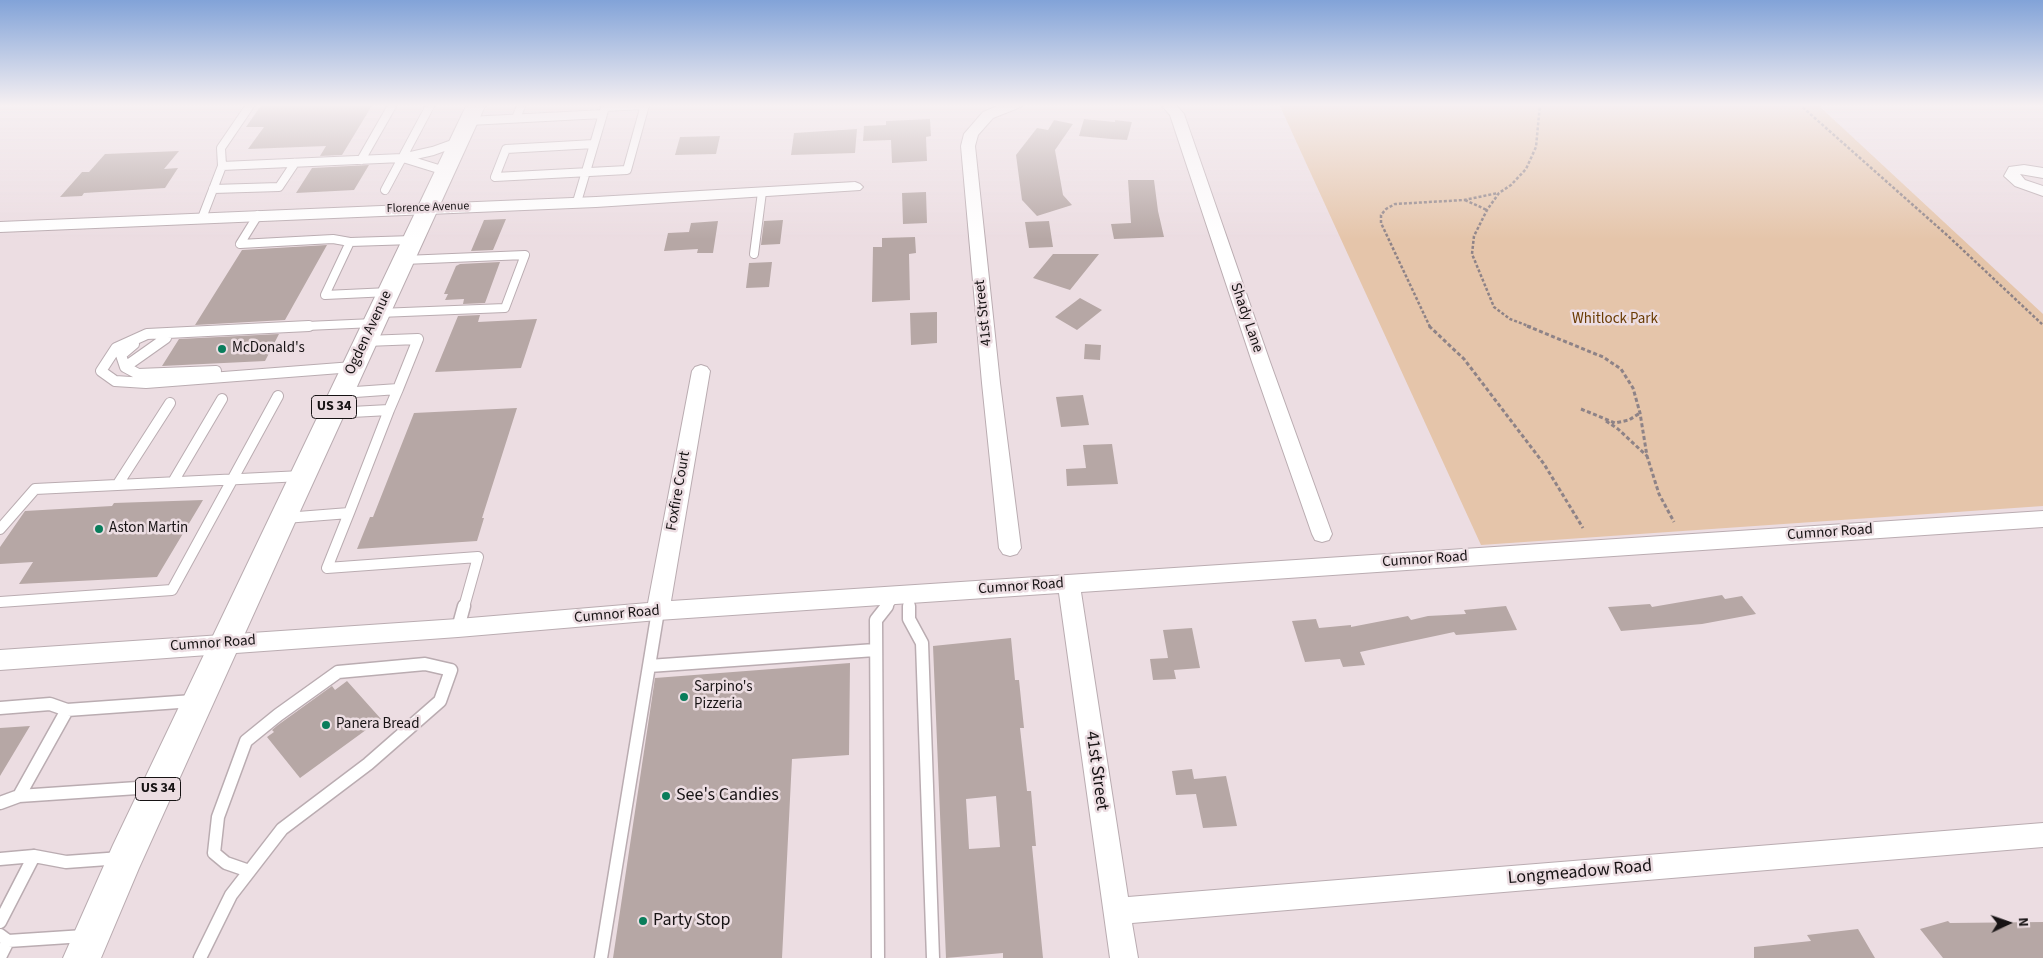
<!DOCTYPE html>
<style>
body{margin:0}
#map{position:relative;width:2043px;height:958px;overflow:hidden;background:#ecdde2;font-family:"Source Sans 3",sans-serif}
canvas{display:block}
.north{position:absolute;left:1983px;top:898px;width:50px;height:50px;-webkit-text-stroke:4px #ecdde2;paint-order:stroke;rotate:87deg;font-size:14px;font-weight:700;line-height:20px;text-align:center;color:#171314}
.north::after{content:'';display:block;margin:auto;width:18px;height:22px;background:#171314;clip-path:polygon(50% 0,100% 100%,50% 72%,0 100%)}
</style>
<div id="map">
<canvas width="2043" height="958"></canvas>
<div class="north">N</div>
</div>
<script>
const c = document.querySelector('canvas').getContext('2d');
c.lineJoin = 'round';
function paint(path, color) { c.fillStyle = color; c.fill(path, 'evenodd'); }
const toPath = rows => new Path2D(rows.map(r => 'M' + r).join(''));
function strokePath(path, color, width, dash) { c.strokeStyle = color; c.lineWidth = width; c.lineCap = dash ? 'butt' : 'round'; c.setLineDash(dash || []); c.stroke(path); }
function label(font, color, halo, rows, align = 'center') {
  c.font = font + ' "Source Sans 3",sans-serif'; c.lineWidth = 5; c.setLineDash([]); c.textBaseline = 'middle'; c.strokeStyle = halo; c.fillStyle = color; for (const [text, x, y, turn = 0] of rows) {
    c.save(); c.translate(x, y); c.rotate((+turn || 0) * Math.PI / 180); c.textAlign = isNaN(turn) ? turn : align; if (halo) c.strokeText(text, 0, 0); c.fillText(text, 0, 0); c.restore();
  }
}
const green = toPath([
 [1279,104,1817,104,2043,314,2043,506,1481,545]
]);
const building = toPath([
 [262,104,373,104,342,155,320,156,326,146,248,149,264,127,246,127],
 [930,119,931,136,926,137,927,161,892,163,891,140,863,141,864,126,886,125,886,121],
 [1084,119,1115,122,1115,120,1132,122,1127,140,1111,139,1079,136],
 [1054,120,1073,124,1055,150,1063,195,1072,205,1037,216,1022,200,1016,155,1037,128,1048,130],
 [857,129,855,153,791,155,794,133],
 [720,136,716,154,675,155,680,137],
 [179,151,164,169,178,168,165,188,84,193,82,196,60,197,82,172,89,172,105,154],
 [369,165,354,190,296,193,312,168],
 [1128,180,1154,180,1158,211,1164,237,1114,239,1111,224,1131,223],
 [926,192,927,223,903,224,902,193],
 [506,219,493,250,471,251,484,220],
 [783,220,780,244,761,245,764,221],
 [718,221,713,253,697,253,698,249,664,251,668,233,689,232,691,223],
 [1049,221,1053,247,1029,248,1025,222],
 [915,237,916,253,909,254,910,300,872,302,873,247,882,247,882,238],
 [327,245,285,320,195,325,242,250],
 [1053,254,1099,254,1070,290,1033,278],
 [500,262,485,303,463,304,464,299,445,300,448,294,444,294,456,266,460,264],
 [772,262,769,287,746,288,749,263],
 [1080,298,1102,310,1077,330,1055,317],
 [937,312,937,343,911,345,910,313],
 [480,315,478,322,537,319,521,368,435,372,458,316],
 [279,334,265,361,162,366,179,339],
 [1085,344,1101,345,1100,360,1084,359],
 [1083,395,1089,425,1061,427,1056,397],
 [517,408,482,518,484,518,477,541,357,549,370,517,373,517,414,413],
 [1112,444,1118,484,1067,486,1066,469,1086,468,1083,445],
 [203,500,157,577,19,584,33,562,0,564,0,547,25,511,112,506,114,503],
 [1722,595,1725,599,1742,596,1756,614,1702,624,1621,631,1608,607,1650,604,1652,607],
 [1506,606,1517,630,1456,635,1454,632,1360,652,1365,665,1343,667,1340,659,1305,662,1292,621,1316,619,1319,628,1351,625,1351,627,1408,616,1411,620,1428,616,1466,614,1464,610],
 [1192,628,1200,668,1174,670,1176,679,1153,680,1150,659,1168,658,1163,630],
 [1011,638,1015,680,1019,680,1024,728,1020,728,1027,791,1031,791,1036,846,1032,846,1043,958,1003,958,1003,953,946,958,933,646],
 [996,796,1000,847,969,849,966,799],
 [850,663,849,755,792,759,782,958,613,958,655,678],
 [347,681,381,719,300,778,267,737,274,732,272,730,278,725,332,686,335,690],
 [30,726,0,776,0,728],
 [1192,769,1194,779,1226,776,1237,826,1203,828,1196,794,1176,795,1172,771],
 [1948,921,1950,923,2043,922,2043,958,1943,958,1920,929],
 [1858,929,1875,958,1754,958,1754,947,1811,941,1807,935]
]);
const pathFar1 = toPath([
 [1799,104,1948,236,2043,325],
 [1465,200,1487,210],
 [1430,327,1381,223,1381,215,1386,209,1395,204,1464,200,1498,193],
 [1531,327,1510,319,1494,307,1472,254,1474,236,1487,210,1499,193,1511,185,1526,169,1536,147,1540,104]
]);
const path = toPath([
 [1429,326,1464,359,1544,464,1583,528],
 [1527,326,1603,357,1621,369,1633,388,1640,413,1647,456,1659,494,1674,522],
 [1581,409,1615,423,1629,420,1640,413],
 [1606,421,1618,429,1647,456]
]);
const laneFar2 = toPath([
 [516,118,522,104],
 [469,121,603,114,577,202],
 [594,144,506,149,495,177,627,170,645,105,605,107,603,114],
 [403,158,445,171],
 [361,160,393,104],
 [222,166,402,158,433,151,458,142],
 [213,189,279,187,295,163],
 [385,190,431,104],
 [258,215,240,244,333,239,350,242],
 [202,218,222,166,221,148,251,104],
 [754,254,762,192],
 [389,292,325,295,350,242,413,240],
 [379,313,505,308,525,255,404,260],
 [284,327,374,323]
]);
const laneFar1 = toPath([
 [309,326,147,334,116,348,101,371,115,381,146,383,353,367],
 [134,344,121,355,125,367,138,374,216,371],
 [125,367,166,338],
 [341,393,398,389,418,339,366,341],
 [333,413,389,410,398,389],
 [173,482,222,399],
 [118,484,170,403],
 [349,513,327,568,478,557,464,607],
 [285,518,349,513,389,410],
 [0,529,35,489,302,476],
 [909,594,909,607],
 [0,602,172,590,278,396],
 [886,607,895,595]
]);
const lane = toPath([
 [909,606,909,619,922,643,933,958],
 [458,628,464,606],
 [649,666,875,650],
 [0,708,50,704,67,710],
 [152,787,19,796,67,710,193,701],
 [0,803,19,796],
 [0,859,34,856,66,862,121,858],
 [0,922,34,856],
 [0,935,8,941,84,936],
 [0,957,8,941],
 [200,958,231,895,282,829,368,764,440,701,451,670,425,664,338,672,278,715,246,741,218,817,214,853,226,863,249,871],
 [601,958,658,611],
 [878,958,876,620,887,606]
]);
const street = toPath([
 [1002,104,1023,104,1021,107,993,118,978,135,975,146,1000,383,1021,548,1017,554,1010,556,1003,554,999,548,982,383,961,146,964,134,983,112,1002,104],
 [1160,104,1175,104,1184,114,1270,362,1332,534,1329,540,1322,542,1315,540,1312,534,1252,362,1170,115,1160,104],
 [2024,165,2043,168,2043,178,2020,174,2025,180,2043,186,2043,196,2015,186,2004,176,2009,167,2024,165],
 [855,182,860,184,863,187,860,190,596,207,0,232,0,222,596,197,855,182],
 [701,365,707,367,710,371,671,601,2043,511,2043,527,1081,592,1128,897,2043,823,2043,847,1132,923,1138,958,1110,958,1059,593,658,620,458,637,0,670,0,650,458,619,648,603,692,371,695,367,701,365]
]);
const primary = toPath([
 [467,104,486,104,297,518,139,868,101,958,63,958,113,845,467,104]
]);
const markers = [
 [222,349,5,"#097d5b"],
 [99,529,5,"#097d5b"],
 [684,697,5,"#097d5b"],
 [326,725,5,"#097d5b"],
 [666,796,5,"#097d5b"],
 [643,921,5,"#097d5b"]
];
const farStreetnames = [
 ["Florence Avenue",428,208,-2]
];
const shields = [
 [334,407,45],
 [158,789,45]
];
const shieldNames = [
 ["US 34",334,407],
 ["US 34",158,789]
];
const streetNames = [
 ["41st Street",984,313,-96],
 ["Shady Lane",1246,318,71],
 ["Ogden Avenue",369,333,-65],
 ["Foxfire Court",679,491,-80],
 ["Cumnor Road",1830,533,-4],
 ["Cumnor Road",1425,560,-4],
 ["Cumnor Road",1021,587,-4],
 ["Cumnor Road",617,615,-5],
 ["Cumnor Road",213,644,-4]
];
const parkNames = [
 ["Whitlock Park",1615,320]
];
const poiNames = [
 ["McDonald's",232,349],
 ["Aston Martin",109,529],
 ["Sarpino's",694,688],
 ["Pizzeria",694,705],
 ["Panera Bread",336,725]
];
const nearStreetnames = [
 ["41st Street",1096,771,82],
 ["Longmeadow Road",1580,873,-5]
];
const nearPoinames = [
 ["See's Candies",676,796],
 ["Party Stop",653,921]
];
paint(green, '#e5c5aa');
paint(building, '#b6a7a5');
strokePath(laneFar2, '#baacb1', 10);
strokePath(laneFar1, '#baacb1', 12);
strokePath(lane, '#baacb1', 15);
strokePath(street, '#baacb1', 2);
strokePath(primary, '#baacb1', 2);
strokePath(pathFar1, '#8e8387', 2.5, [3, 2]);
strokePath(path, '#8e8387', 3, [4, 2.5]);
strokePath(laneFar2, '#fff', 8);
strokePath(laneFar1, '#fff', 10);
strokePath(lane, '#fff', 12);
paint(street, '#fff');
paint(primary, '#fff');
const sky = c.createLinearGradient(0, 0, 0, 239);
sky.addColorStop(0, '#82a3d8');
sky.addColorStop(0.44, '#f6f0f2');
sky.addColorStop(1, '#f6f0f200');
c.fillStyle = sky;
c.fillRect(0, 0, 2043, 239);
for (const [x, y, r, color] of markers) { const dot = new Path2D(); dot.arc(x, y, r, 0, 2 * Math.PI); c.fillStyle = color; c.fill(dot); strokePath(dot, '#ecdde2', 2); }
label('12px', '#171314', '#ecdde2', farStreetnames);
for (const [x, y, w] of shields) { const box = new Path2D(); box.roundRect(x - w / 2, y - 11.5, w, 23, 4); c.fillStyle = '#ecdde2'; c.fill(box); strokePath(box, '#171314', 1); }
label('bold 14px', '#171314', null, shieldNames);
label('15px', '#171314', '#ecdde2', streetNames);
label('15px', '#693b03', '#ecdde2', parkNames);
label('15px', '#171314', '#ecdde2', poiNames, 'left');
label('18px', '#171314', '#ecdde2', nearStreetnames);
label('18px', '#171314', '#ecdde2', nearPoinames, 'left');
</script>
